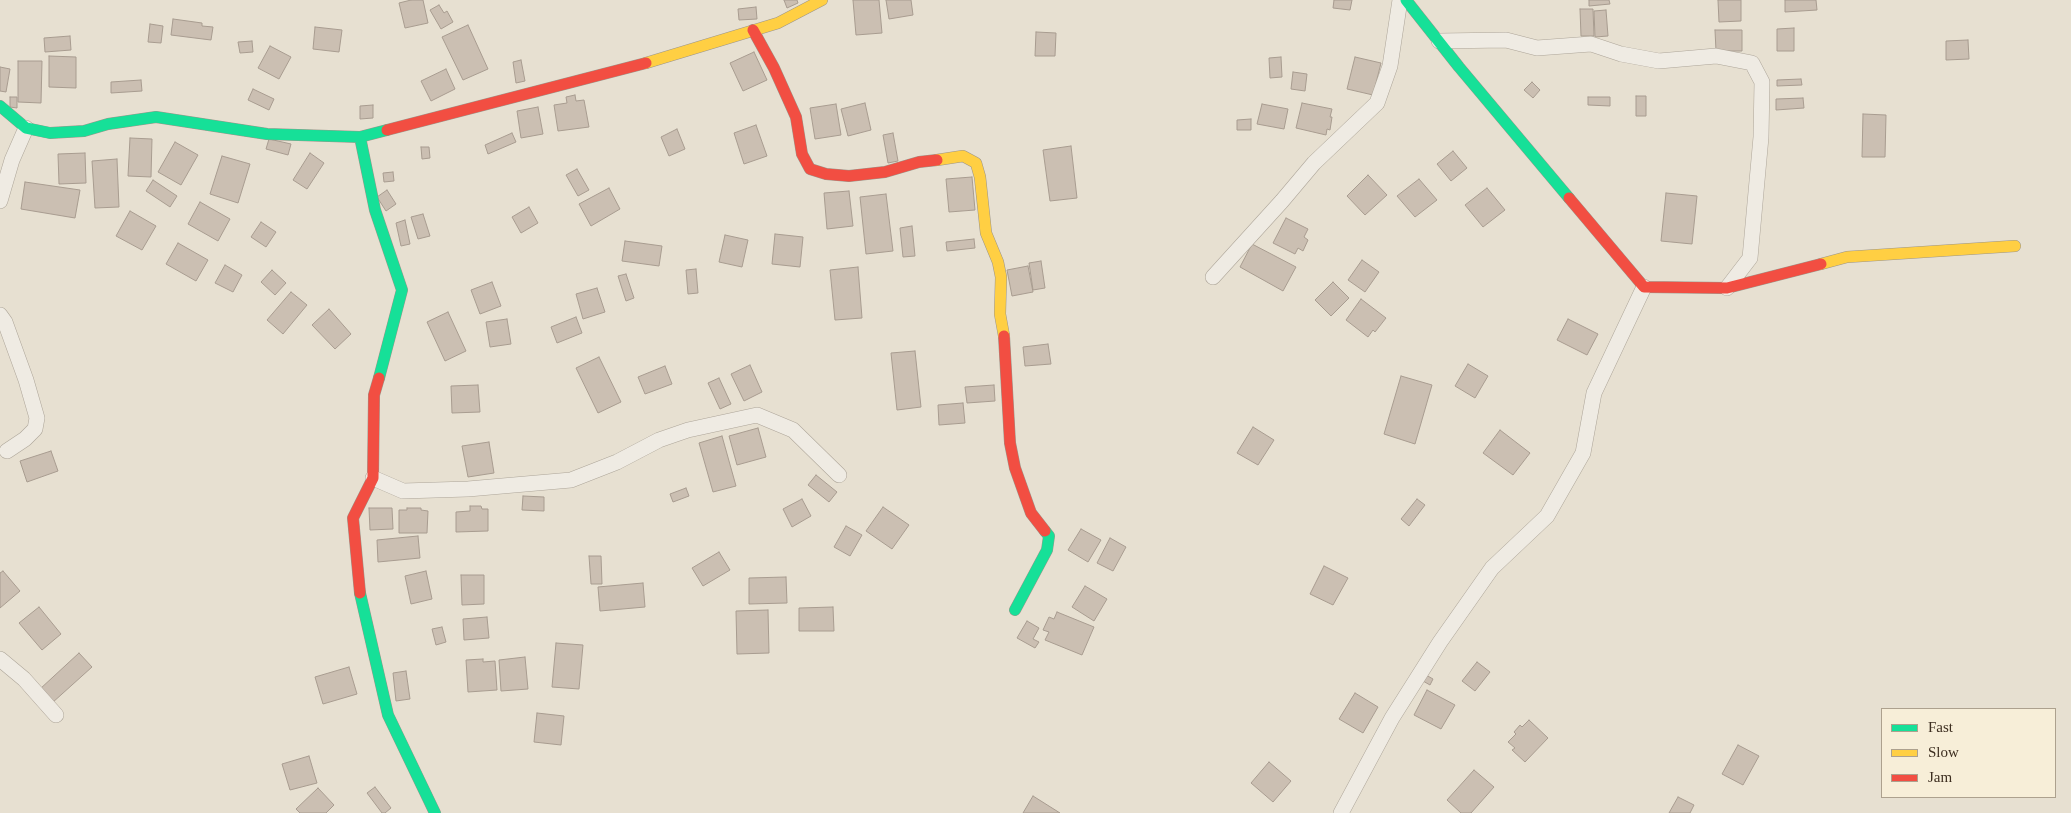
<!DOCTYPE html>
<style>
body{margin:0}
#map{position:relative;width:2071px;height:813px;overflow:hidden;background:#e7e0d1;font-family:Georgia,serif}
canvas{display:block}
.legend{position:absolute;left:1881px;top:708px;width:175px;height:90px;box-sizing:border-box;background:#f7eed8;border:1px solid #ada18e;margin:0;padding:6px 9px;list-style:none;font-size:15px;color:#3d2e20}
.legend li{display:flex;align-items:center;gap:10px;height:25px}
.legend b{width:25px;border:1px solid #ada18e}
</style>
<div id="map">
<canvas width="2071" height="813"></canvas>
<ul class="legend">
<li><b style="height:6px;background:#16e098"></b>Fast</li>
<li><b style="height:6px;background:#ffcf43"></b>Slow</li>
<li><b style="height:6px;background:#f24e42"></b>Jam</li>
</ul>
</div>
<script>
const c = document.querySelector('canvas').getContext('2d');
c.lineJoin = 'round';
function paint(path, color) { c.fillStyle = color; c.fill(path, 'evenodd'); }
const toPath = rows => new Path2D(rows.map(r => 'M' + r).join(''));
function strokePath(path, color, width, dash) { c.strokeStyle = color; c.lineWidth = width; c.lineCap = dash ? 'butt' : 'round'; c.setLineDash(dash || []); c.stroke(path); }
const building = toPath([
 [411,0,423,0,428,23,405,28,399,3,411,0],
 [784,0,797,0,798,3,787,8,784,0],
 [853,0,879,0,882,33,856,35,853,0],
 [886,0,911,0,913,15,889,19,886,0],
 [1334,0,1352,0,1350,10,1333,8,1334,0],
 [1589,0,1609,0,1610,4,1589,6,1589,0],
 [1718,0,1741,0,1741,21,1719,22,1718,0],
 [1785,0,1816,0,1817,10,1785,12,1785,0],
 [439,5,444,13,447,11,453,22,441,29,430,10,439,5],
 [756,7,757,19,739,20,738,9,756,7],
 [1580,9,1593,9,1594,36,1581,36,1580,9],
 [1606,10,1608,36,1595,37,1594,11,1606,10],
 [173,19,202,23,202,26,213,27,211,40,171,35,173,19],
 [150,24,163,26,161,43,148,42,150,24],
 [468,25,488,69,463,80,442,37,468,25],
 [315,27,342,30,339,52,313,49,315,27],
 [1794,28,1794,51,1777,51,1777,29,1794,28],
 [1715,30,1742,30,1742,51,1716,51,1715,30],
 [1036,32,1056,33,1055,56,1035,56,1036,32],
 [70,36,71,50,45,52,44,38,70,36],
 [1968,40,1969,59,1946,60,1946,41,1968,40],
 [252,41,253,52,240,53,238,42,252,41],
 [270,46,291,57,279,79,258,68,270,46],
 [754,52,767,80,743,91,730,63,754,52],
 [49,56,76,57,76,88,49,87,49,56],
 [1281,57,1282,77,1270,78,1269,58,1281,57],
 [1355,57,1381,63,1373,95,1347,89,1355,57],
 [521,60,525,81,516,83,513,62,521,60],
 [18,61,42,61,41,103,18,102,18,61],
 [0,67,10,69,6,92,0,91,0,67],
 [446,69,455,89,431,101,421,81,446,69],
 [1293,72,1307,74,1305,91,1291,89,1293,72],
 [1801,79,1802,85,1777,86,1777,80,1801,79],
 [141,80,142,91,111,93,111,82,141,80],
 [1532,82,1540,90,1533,98,1524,90,1532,82],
 [253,89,274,99,269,110,248,100,253,89],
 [575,95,576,101,584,100,589,127,558,131,554,105,567,103,566,97,575,95],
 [1636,96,1646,96,1646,116,1636,116,1636,96],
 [10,97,17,97,17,108,10,107,10,97],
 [1588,97,1610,97,1610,106,1588,105,1588,97],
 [1803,98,1804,108,1776,110,1776,99,1803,98],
 [865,103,871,130,848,136,841,109,865,103],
 [1302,103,1332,109,1330,117,1332,117,1330,130,1327,129,1326,135,1296,128,1302,103],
 [836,104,841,135,815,139,810,108,836,104],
 [1262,104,1288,109,1284,129,1257,124,1262,104],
 [373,105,373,118,360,119,360,106,373,105],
 [538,107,543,134,521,138,517,111,538,107],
 [1863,114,1886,115,1885,157,1862,157,1863,114],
 [1251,119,1251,130,1237,130,1237,120,1251,119],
 [756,125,767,156,744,164,734,133,756,125],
 [677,129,685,149,669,156,661,137,677,129],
 [512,133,516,142,488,154,485,145,512,133],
 [893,133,898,161,888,163,883,135,893,133],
 [130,138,152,139,151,177,128,176,130,138],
 [269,139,291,144,288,155,266,149,269,139],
 [175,142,198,155,181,185,158,172,175,142],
 [1071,146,1077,198,1050,201,1043,150,1071,146],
 [421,147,429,147,430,158,422,159,421,147],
 [1453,151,1467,168,1451,181,1437,164,1453,151],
 [85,153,86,183,59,184,58,154,85,153],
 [310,153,324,163,307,189,293,180,310,153],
 [222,156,250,164,238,203,210,194,222,156],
 [117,159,119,207,95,208,92,161,117,159],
 [577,169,589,190,578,196,566,175,577,169],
 [393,172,394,181,384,182,383,173,393,172],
 [1368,175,1387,195,1365,215,1347,196,1368,175],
 [972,177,975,210,949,212,946,179,972,177],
 [1419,179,1437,200,1415,217,1397,196,1419,179],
 [153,180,177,196,170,207,146,191,153,180],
 [25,182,80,190,75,218,21,209,25,182],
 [609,188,620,209,591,226,579,204,609,188],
 [1487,188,1505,210,1483,227,1465,205,1487,188],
 [387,190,396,204,386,211,377,197,387,190],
 [849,191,853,226,827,229,824,193,849,191],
 [1666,193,1697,196,1692,244,1661,241,1666,193],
 [886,194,893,251,866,254,860,197,886,194],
 [200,202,230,219,218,241,188,224,200,202],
 [529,207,538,223,521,233,512,217,529,207],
 [130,211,156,226,142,250,116,236,130,211],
 [423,214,430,236,418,239,411,217,423,214],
 [1286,218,1308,229,1304,237,1308,240,1303,251,1298,248,1295,254,1273,243,1286,218],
 [405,220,410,244,401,246,396,223,405,220],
 [261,222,276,232,266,247,251,237,261,222],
 [912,226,915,256,903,257,900,228,912,226],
 [775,234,803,237,800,267,772,264,775,234],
 [725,235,748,240,742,267,719,262,725,235],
 [974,239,975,248,947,251,946,242,974,239],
 [625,241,662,246,659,266,622,261,625,241],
 [178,243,208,260,196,281,166,264,178,243],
 [1252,244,1296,267,1283,291,1240,267,1252,244],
 [1362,260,1379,272,1365,292,1348,280,1362,260],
 [1041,261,1045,288,1033,290,1029,263,1041,261],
 [225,265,242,275,233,292,215,283,225,265],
 [1028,266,1033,292,1012,296,1007,270,1028,266],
 [858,267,862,318,835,320,830,270,858,267],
 [696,269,698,293,688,294,686,270,696,269],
 [272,270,286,283,275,295,261,282,272,270],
 [626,274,634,298,626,301,618,276,626,274],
 [492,282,501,306,480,314,471,290,492,282],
 [1333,282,1349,298,1331,316,1315,300,1333,282],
 [597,288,605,312,583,319,576,294,597,288],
 [291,292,307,305,283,334,267,320,291,292],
 [1361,299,1386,318,1375,332,1373,330,1368,337,1346,320,1361,299],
 [329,309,351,334,335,349,312,325,329,309],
 [448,312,466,351,445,361,427,322,448,312],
 [576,317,582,333,557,343,551,327,576,317],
 [507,319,511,344,490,347,486,322,507,319],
 [1568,319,1598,334,1587,355,1557,340,1568,319],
 [1048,344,1051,364,1025,366,1023,347,1048,344],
 [915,351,921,407,897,410,891,353,915,351],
 [599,357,621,402,598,413,576,368,599,357],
 [1468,364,1488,376,1475,398,1455,386,1468,364],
 [750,365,762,392,744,401,731,374,750,365],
 [665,366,672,384,645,394,638,377,665,366],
 [1401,376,1432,385,1415,444,1384,434,1401,376],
 [719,378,731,404,720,409,708,383,719,378],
 [478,385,480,412,452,413,451,386,478,385],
 [994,385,995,401,967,403,965,387,994,385],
 [963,403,965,423,939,425,938,405,963,403],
 [1253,427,1274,440,1258,465,1237,453,1253,427],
 [758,428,766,457,737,465,729,436,758,428],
 [1500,430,1530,453,1513,475,1483,453,1500,430],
 [722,436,736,486,713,492,699,443,722,436],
 [489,442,494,473,468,477,462,446,489,442],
 [51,451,58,471,27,482,20,461,51,451],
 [816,475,837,492,829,502,808,485,816,475],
 [686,488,689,496,673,502,670,494,686,488],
 [523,496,544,497,544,511,522,510,523,496],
 [802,499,811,516,792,527,783,509,802,499],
 [1417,499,1425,505,1409,526,1401,519,1417,499],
 [470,506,481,506,482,509,488,509,488,531,456,532,456,512,470,511,470,506],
 [883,507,909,525,892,549,866,531,883,507],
 [369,508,392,508,393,529,370,530,369,508],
 [407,508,421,508,421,510,428,511,427,533,399,533,399,510,407,510,407,508],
 [846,526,862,535,850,556,834,547,846,526],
 [1081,529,1101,540,1088,562,1068,550,1081,529],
 [418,536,420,558,378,562,377,540,418,536],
 [1110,538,1126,547,1113,571,1097,563,1110,538],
 [719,552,730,570,703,586,692,568,719,552],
 [589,556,601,556,602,584,591,584,589,556],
 [1324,566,1348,578,1333,605,1310,594,1324,566],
 [3,571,20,591,0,608,0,573,3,571],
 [426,571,432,599,411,604,405,576,426,571],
 [461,575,484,575,484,604,462,605,461,575],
 [786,577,787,603,749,604,749,578,786,577],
 [643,583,645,607,600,611,598,587,643,583],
 [1085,586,1107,599,1094,621,1072,607,1085,586],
 [39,607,61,634,42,650,19,623,39,607],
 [833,607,834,631,799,631,799,608,833,607],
 [768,610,769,653,737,654,736,611,768,610],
 [1057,612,1094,627,1082,655,1045,640,1049,632,1043,630,1049,617,1054,619,1057,612],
 [487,617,489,638,464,640,463,619,487,617],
 [1027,621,1039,628,1033,639,1039,642,1035,648,1017,638,1027,621],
 [442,627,446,642,436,645,432,629,442,627],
 [556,643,583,645,579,689,552,687,556,643],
 [79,653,92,667,52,703,40,689,79,653],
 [525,657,528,689,501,691,499,660,525,657],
 [483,659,483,662,495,661,497,690,468,692,466,660,483,659],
 [1477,662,1490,672,1475,691,1462,681,1477,662],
 [349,667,357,694,323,704,315,677,349,667],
 [406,671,410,699,396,701,393,673,406,671],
 [1426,675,1433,679,1430,685,1423,681,1426,675],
 [1427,690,1455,705,1441,729,1414,715,1427,690],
 [1355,693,1378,707,1363,733,1339,719,1355,693],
 [537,713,564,716,561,745,534,742,537,713],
 [1529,720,1548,738,1525,762,1512,750,1515,748,1508,742,1516,734,1514,732,1520,725,1522,727,1529,720],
 [1738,745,1759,756,1743,785,1722,774,1738,745],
 [309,756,317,783,290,790,282,764,309,756],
 [1269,762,1291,781,1273,802,1251,783,1269,762],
 [1474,770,1494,787,1471,813,1461,813,1447,800,1474,770],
 [375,787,391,808,385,813,382,813,367,793,375,787],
 [318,788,334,805,326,813,300,813,296,809,318,788],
 [1033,796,1060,813,1023,813,1033,796],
 [1678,797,1694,805,1690,813,1669,813,1678,797]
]);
const street = toPath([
 [1439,41,1506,40,1537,48,1591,44,1621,54,1659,61,1716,56,1752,63,1762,82,1761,137,1750,258,1727,288],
 [0,201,12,160,26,128],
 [1213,277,1282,201,1314,163,1377,103,1390,66,1400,0],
 [0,315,5,322,26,380,37,418,35,429,25,439,7,451],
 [373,478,403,491,468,489,571,480,617,462,659,440,688,430,757,415,793,430,839,475],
 [0,659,24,679,56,715],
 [1341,813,1392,718,1440,642,1492,568,1547,516,1583,453,1594,393,1644,287]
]);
const fast = toPath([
 [1406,0,1459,67,1569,198],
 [0,106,26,128,50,133,84,131,108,124,156,117,267,134,360,137,387,130],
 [360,137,375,210,402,290,379,378],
 [360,593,388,715,435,813],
 [1015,610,1047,550,1049,536,1045,531]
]);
const slow = toPath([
 [646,63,778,23,822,0],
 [937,160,963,156,976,163,980,177,986,233,998,262,1001,277,1000,314,1004,336],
 [1821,264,1847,257,2015,246]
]);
const jam = toPath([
 [753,30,774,68,796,117,802,154,810,169,826,174,849,176,885,172,919,162,937,160],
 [387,130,646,63],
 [1569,198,1644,287,1727,288,1821,264],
 [1004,336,1010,443,1015,468,1031,513,1045,531],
 [360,593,353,518,373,478,374,395,379,378]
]);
paint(building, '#cbbfb2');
strokePath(building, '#a89c90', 1);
strokePath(street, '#ada599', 16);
strokePath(fast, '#9c958a', 12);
strokePath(slow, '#9c958a', 12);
strokePath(jam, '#9c958a', 12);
strokePath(street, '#efebe3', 15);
strokePath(fast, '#16e098', 11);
strokePath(slow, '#ffcf43', 11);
strokePath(jam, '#f24e42', 11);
</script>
